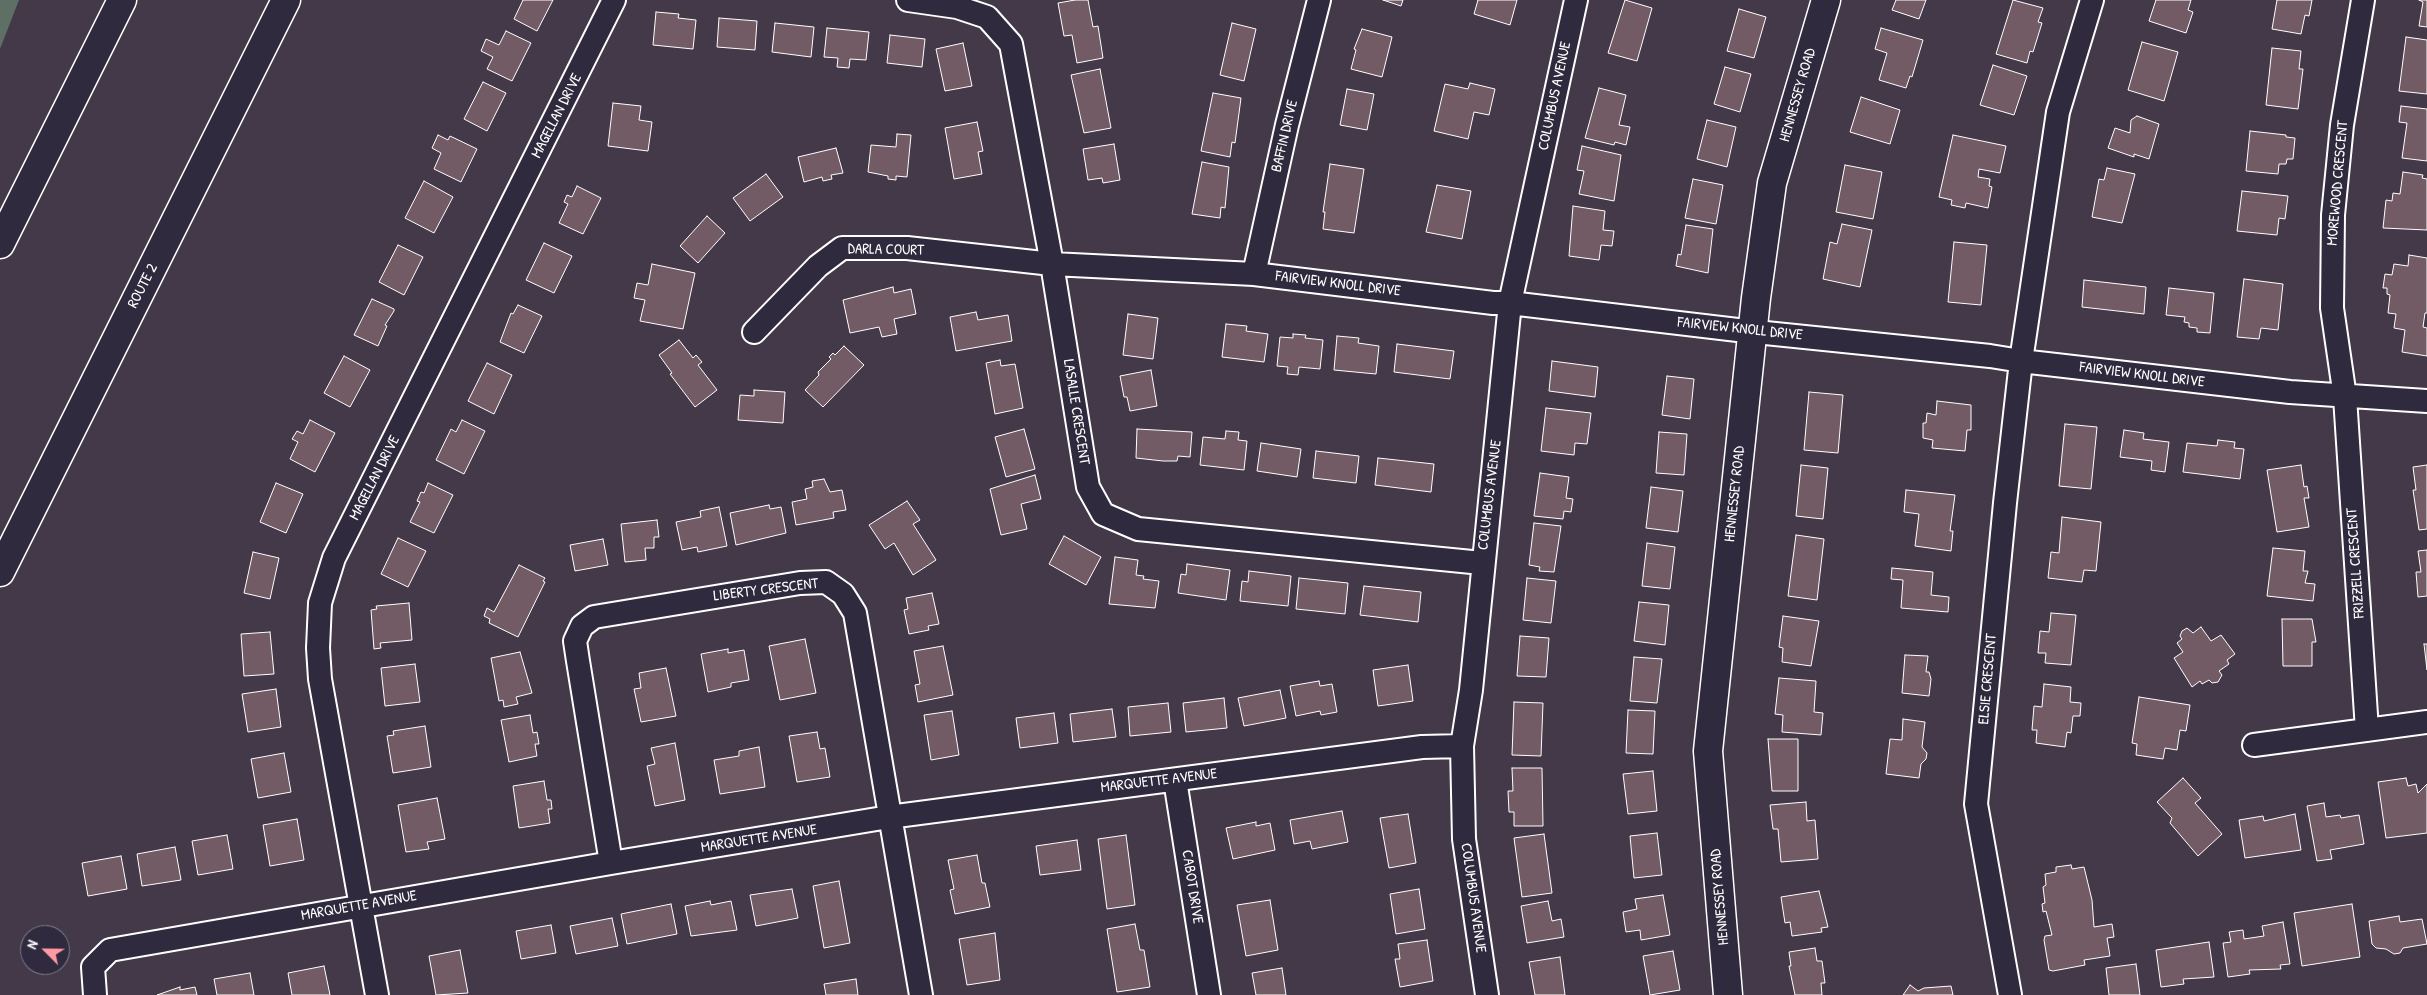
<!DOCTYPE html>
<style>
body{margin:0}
#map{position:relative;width:2427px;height:995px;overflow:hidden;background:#433949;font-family:"Patrick Hand",sans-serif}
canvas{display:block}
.north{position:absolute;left:20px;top:925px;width:50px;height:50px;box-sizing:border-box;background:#2f2a3d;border:1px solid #827f8b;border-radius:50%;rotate:293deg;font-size:14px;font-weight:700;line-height:20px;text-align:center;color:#fff}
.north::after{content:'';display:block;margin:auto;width:18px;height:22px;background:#ff9aa2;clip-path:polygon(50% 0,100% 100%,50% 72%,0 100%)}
</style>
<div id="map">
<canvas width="2427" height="995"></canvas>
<div class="north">N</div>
</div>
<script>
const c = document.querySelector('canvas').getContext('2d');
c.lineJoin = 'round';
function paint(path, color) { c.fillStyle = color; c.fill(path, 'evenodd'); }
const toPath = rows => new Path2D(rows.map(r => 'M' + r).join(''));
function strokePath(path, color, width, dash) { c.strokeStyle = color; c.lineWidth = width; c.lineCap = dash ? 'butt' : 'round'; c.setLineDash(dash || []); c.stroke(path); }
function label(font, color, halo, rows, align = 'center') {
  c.font = font + ' "Patrick Hand",sans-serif'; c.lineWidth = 4; c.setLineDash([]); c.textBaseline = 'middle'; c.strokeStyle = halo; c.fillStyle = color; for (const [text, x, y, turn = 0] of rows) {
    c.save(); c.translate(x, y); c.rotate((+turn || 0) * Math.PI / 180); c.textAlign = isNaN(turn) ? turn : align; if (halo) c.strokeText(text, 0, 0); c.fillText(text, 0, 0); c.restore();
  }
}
const green = toPath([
 [0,0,19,0,0,49]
]);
const building = toPath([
 [523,0,553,0,537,31,514,19,523,0],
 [1075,0,1088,0,1093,27,1098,26,1103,58,1077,63,1072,35,1064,36,1058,3,1075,0],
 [1383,0,1403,0,1401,6,1383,0],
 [1478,0,1517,0,1510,25,1474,14,1478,0],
 [1625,0,1652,8,1637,61,1608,53,1625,0],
 [1896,0,1926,0,1919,19,1892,10,1896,0],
 [2013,0,2043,8,2038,22,2042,23,2033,52,2030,51,2027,63,1996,54,2013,0],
 [2156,0,2191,0,2188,10,2193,12,2186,33,2149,21,2156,0],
 [2277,0,2312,0,2309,16,2305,15,2301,34,2272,29,2277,0],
 [2419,0,2427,0,2427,27,2419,26,2423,2,2419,0],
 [1739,9,1766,17,1754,58,1727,51,1739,9],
 [656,12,679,14,678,18,696,20,693,49,653,45,656,12],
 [719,18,757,21,755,50,717,47,719,18],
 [775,23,814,27,811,57,772,52,775,23],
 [1232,23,1256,29,1244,81,1220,75,1232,23],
 [827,28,869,32,866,60,850,59,849,68,837,67,838,58,824,57,827,28],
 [1881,28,1923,40,1912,77,1910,76,1906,88,1879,80,1887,53,1875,49,1881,28],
 [1362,29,1392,37,1382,77,1351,69,1356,50,1354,49,1362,29],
 [506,31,531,43,512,81,487,69,493,57,481,51,486,39,499,45,506,31],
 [890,35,925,39,922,67,887,63,890,35],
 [2406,37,2427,40,2427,94,2399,91,2406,37],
 [2142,42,2178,52,2164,101,2128,90,2142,42],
 [963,43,972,86,945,91,936,49,963,43],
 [2272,48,2301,51,2299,69,2303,69,2298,109,2266,105,2272,48],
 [1993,65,2027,76,2014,115,1980,105,1993,65],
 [1725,67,1751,74,1740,112,1714,104,1725,67],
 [1100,69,1111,128,1084,133,1071,75,1100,69],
 [483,82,506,93,487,131,464,119,483,82],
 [1470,83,1495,89,1489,115,1474,112,1468,139,1434,131,1445,84,1468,89,1470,83],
 [1599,88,1626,95,1619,125,1630,127,1626,145,1615,142,1614,145,1585,138,1599,88],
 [1347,89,1374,94,1367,130,1340,125,1347,89],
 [1213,93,1241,98,1235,143,1232,142,1230,157,1201,151,1213,93],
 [1861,97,1900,110,1890,144,1850,132,1861,97],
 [613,103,641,106,639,120,652,122,648,151,608,146,613,103],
 [2401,106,2427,109,2427,161,2402,158,2407,123,2399,122,2401,106],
 [2137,116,2159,124,2149,159,2134,154,2134,157,2108,148,2115,128,2130,133,2131,120,2137,116],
 [1707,120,1736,127,1727,167,1697,159,1707,120],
 [977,122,983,151,978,152,982,174,954,179,945,128,977,122],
 [2250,131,2286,135,2286,137,2295,138,2293,159,2287,159,2286,164,2279,164,2278,174,2246,171,2250,131],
 [897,134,911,135,907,177,896,176,896,180,888,179,888,176,868,172,871,145,896,147,897,134],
 [438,135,448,140,450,136,477,149,461,182,434,169,441,153,432,148,438,135],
 [1953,135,2006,146,2000,173,1979,169,1978,177,1990,179,1989,186,1992,187,1988,208,1966,203,1965,208,1951,205,1952,200,1939,197,1953,135],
 [1114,144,1120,180,1103,183,1102,178,1088,180,1083,149,1114,144],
 [1582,146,1621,155,1614,201,1579,194,1584,171,1577,170,1582,146],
 [836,148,843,173,831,175,832,179,823,181,822,177,804,182,798,157,836,148],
 [1202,162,1229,167,1225,208,1221,207,1220,218,1192,214,1202,162],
 [1330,164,1364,169,1354,233,1323,229,1325,212,1323,212,1330,164],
 [1845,165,1882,172,1873,219,1836,212,1845,165],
 [2107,168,2135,174,2122,223,2092,217,2099,179,2104,180,2107,168],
 [2403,172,2423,175,2422,178,2427,179,2427,230,2383,228,2386,200,2392,201,2393,193,2400,194,2403,172],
 [766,174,783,197,750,221,733,198,766,174],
 [1693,179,1723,185,1716,224,1685,218,1693,179],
 [424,181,453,197,434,233,405,218,424,181],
 [1437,185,1471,191,1462,239,1426,232,1437,185],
 [577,186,601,198,583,234,559,223,568,204,564,202,567,195,572,197,577,186],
 [2242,191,2288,196,2285,219,2279,218,2277,235,2237,231,2242,191],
 [1573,206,1605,211,1603,230,1614,231,1612,246,1601,245,1599,260,1569,256,1573,206],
 [707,216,725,233,698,263,680,246,707,216],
 [1842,224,1872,230,1860,287,1823,279,1830,242,1837,244,1842,224],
 [1686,225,1713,229,1708,273,1676,266,1678,254,1681,255,1686,225],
 [1954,242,1987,245,1981,305,1948,302,1954,242],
 [544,243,572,256,554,293,526,280,544,243],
 [398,245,423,257,404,295,379,282,398,245],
 [2409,255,2427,258,2427,313,2425,313,2423,327,2427,328,2427,356,2402,352,2405,330,2394,328,2396,314,2388,313,2390,295,2387,294,2387,288,2383,288,2385,274,2392,275,2394,264,2408,266,2409,255],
 [652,264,695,273,683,329,640,321,645,300,634,298,637,283,648,285,652,264],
 [2244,279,2283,284,2278,330,2261,328,2259,339,2237,337,2244,279],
 [2084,280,2146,287,2144,314,2082,307,2084,280],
 [893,287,894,293,911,289,916,314,894,319,897,334,882,337,879,327,850,333,843,300,893,287],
 [2169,288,2214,293,2210,333,2197,332,2197,328,2189,327,2189,323,2184,322,2185,317,2166,315,2169,288],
 [372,299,394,309,394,311,385,325,387,326,378,346,354,335,372,299],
 [518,305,542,316,524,353,500,342,511,313,513,314,518,305],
 [976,312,978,320,1008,315,1012,341,956,351,950,317,976,312],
 [1128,314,1158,318,1153,359,1123,355,1128,314],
 [1226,324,1247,326,1246,331,1268,334,1264,362,1222,357,1226,324],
 [1293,334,1306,335,1305,338,1323,340,1320,369,1299,367,1298,375,1287,374,1288,367,1277,366,1280,337,1293,338,1293,334],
 [1337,336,1359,338,1358,343,1379,346,1376,374,1334,370,1337,336],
 [679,340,693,358,696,355,702,362,698,365,717,390,695,407,670,374,672,373,659,355,679,340],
 [1397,344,1454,351,1450,379,1394,372,1397,344],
 [844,346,864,365,823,407,805,390,819,375,818,372,831,359,829,357,833,353,835,355,844,346],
 [344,356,370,370,350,407,324,393,344,356],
 [1000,360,1001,366,1015,364,1023,408,995,414,986,363,1000,360],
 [1552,361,1598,367,1595,397,1549,391,1552,361],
 [487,363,512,375,494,414,468,401,487,363],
 [1151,370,1157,406,1130,411,1127,397,1124,397,1120,376,1151,370],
 [1667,376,1694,379,1690,419,1662,415,1667,376],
 [754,390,785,392,783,423,738,420,740,395,754,396,754,390],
 [1809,392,1843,395,1838,453,1804,450,1809,392],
 [1937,401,1971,405,1971,430,1967,430,1965,451,1932,448,1933,440,1923,438,1923,423,1926,423,1927,413,1936,415,1937,401],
 [1546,408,1591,413,1587,444,1575,443,1574,455,1541,451,1546,408],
 [310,420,335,433,315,472,290,459,298,442,292,439,297,431,303,434,310,420],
 [462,420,485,431,464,474,436,460,451,429,456,432,462,420],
 [2065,424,2097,427,2091,489,2059,486,2065,424],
 [1024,429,1035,469,1006,477,995,437,1024,429],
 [1137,429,1192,432,1190,457,1178,456,1177,461,1163,461,1136,458,1137,429],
 [2124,430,2144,433,2143,439,2169,442,2165,472,2151,470,2152,461,2120,457,2124,430],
 [1226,431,1239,432,1238,440,1247,441,1244,470,1200,465,1203,437,1225,439,1226,431],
 [1659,432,1687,434,1684,475,1656,473,1659,432],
 [2218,440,2235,442,2234,448,2244,449,2240,479,2183,472,2187,443,2217,446,2218,440],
 [1261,443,1301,449,1297,477,1257,471,1261,443],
 [1316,451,1359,456,1356,483,1313,478,1316,451],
 [1378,458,1434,464,1431,492,1375,485,1378,458],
 [1801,465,1828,468,1823,519,1796,516,1801,465],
 [2301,465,2304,487,2307,486,2309,498,2304,498,2309,527,2277,532,2267,470,2301,465],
 [2427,465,2427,529,2419,530,2413,490,2416,490,2413,467,2427,465],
 [1540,473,1569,477,1566,498,1573,499,1571,512,1564,511,1563,519,1534,516,1540,473],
 [1035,475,1041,499,1021,504,1027,529,1001,535,990,489,1035,475],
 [824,479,830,492,842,490,846,510,833,512,834,518,796,525,792,502,807,499,805,489,813,487,812,481,824,479],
 [276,483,303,494,286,533,260,522,276,483],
 [428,483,453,495,434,533,410,522,420,502,417,501,421,492,424,493,428,483],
 [1651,487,1683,491,1678,532,1646,528,1651,487],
 [1906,490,1955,495,1950,531,1953,531,1951,551,1915,546,1919,514,1904,512,1906,490],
 [907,501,920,520,913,524,936,560,913,575,894,543,885,549,869,525,907,501],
 [769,505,770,509,781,507,786,533,736,545,730,513,769,505],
 [719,507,727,546,698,552,697,547,682,550,676,522,701,517,700,511,719,507],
 [2062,517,2101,522,2096,571,2084,570,2082,582,2048,578,2051,552,2059,553,2062,517],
 [657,520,659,537,654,537,654,548,645,548,646,560,625,562,621,524,657,520],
 [1534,523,1561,526,1554,572,1539,571,1540,567,1529,565,1534,523],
 [1796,535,1824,539,1817,600,1788,596,1796,535],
 [1064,536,1101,557,1086,585,1049,564,1064,536],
 [398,538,426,551,408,587,381,574,398,538],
 [603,539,608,565,575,571,570,545,603,539],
 [1647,543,1675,547,1670,589,1642,586,1647,543],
 [2273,548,2305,551,2303,571,2308,571,2305,583,2315,584,2313,601,2267,596,2273,548],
 [2427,550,2427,596,2418,597,2416,572,2421,572,2418,551,2427,550],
 [253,552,279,558,270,599,244,593,253,552],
 [1115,557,1138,560,1136,575,1144,576,1143,579,1159,581,1155,608,1109,604,1115,557],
 [1187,564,1230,570,1226,600,1178,593,1181,574,1186,575,1187,564],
 [519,565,545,578,543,581,545,582,518,637,489,623,490,619,484,616,487,608,494,612,519,565],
 [1892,568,1933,572,1931,595,1949,597,1948,612,1901,608,1903,580,1891,579,1892,568],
 [1249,571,1291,576,1288,606,1240,601,1242,581,1248,582,1249,571],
 [1299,578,1348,583,1345,614,1296,609,1299,578],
 [1527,578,1556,581,1551,623,1523,620,1527,578],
 [1364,586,1421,592,1418,622,1360,615,1364,586],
 [932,593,939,624,928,626,929,630,909,634,904,610,908,609,906,598,932,593],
 [1639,602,1669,605,1665,645,1634,641,1639,602],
 [409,603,412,640,380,643,381,648,374,649,371,610,377,609,376,606,409,603],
 [2051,613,2076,615,2071,665,2045,663,2046,653,2038,653,2040,631,2049,632,2051,613],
 [1783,616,1819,621,1811,666,1782,662,1783,648,1779,647,1783,616],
 [2282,619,2312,619,2316,642,2312,642,2312,666,2283,666,2282,619],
 [2201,627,2211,641,2221,635,2235,654,2227,660,2229,664,2219,671,2222,675,2218,682,2212,683,2209,680,2202,684,2200,681,2192,687,2174,658,2183,652,2177,643,2182,639,2180,636,2182,631,2187,628,2193,633,2201,627],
 [270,632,274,674,244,676,241,634,270,632],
 [1520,636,1549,638,1546,677,1517,676,1520,636],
 [805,639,816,693,780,700,769,646,805,639],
 [2424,644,2427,644,2427,670,2424,644],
 [943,646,953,695,918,702,915,685,920,684,914,651,943,646],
 [728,649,728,653,744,650,749,680,731,683,731,687,708,692,701,654,728,649],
 [520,652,532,693,516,697,518,704,504,707,503,700,499,701,491,658,520,652],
 [1905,655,1928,656,1926,672,1929,672,1931,679,1929,696,1902,693,1905,655],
 [1634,657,1662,659,1657,703,1630,701,1634,657],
 [415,664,420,702,385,706,381,668,415,664],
 [1408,665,1413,701,1378,706,1373,670,1408,665],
 [666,668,676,716,641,722,634,689,641,688,639,673,666,668],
 [1779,678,1816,681,1814,712,1823,713,1821,735,1782,732,1783,715,1775,714,1779,678],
 [1319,681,1320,686,1332,684,1337,712,1321,715,1320,711,1296,716,1290,686,1319,681],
 [2044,684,2071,687,2070,702,2081,703,2080,716,2073,716,2071,733,2067,732,2065,747,2036,743,2037,730,2032,730,2034,706,2042,707,2044,684],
 [276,689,281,727,248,732,242,694,276,689],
 [1280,690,1286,718,1244,726,1238,698,1280,690],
 [2139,697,2190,705,2186,731,2180,730,2177,750,2165,748,2163,759,2136,755,2137,744,2132,743,2139,697],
 [1224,698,1227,728,1186,732,1183,703,1224,698],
 [1514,702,1543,703,1541,756,1512,755,1514,702],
 [1168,703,1171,732,1130,736,1128,707,1168,703],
 [1112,709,1116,737,1073,742,1070,714,1112,709],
 [1628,710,1655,711,1653,754,1626,753,1628,710],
 [952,711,959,755,931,760,924,715,952,711],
 [1054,713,1058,743,1020,748,1016,718,1054,713],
 [530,715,533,733,537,732,539,744,535,744,537,756,509,762,501,720,530,715],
 [1903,719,1925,722,1922,747,1927,753,1926,759,1921,764,1919,778,1886,774,1890,739,1902,740,1903,719],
 [425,726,431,767,393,773,387,736,394,735,393,731,425,726],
 [817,732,820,749,825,748,830,777,797,782,789,736,817,732],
 [1768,739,1798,739,1798,791,1772,791,1768,739],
 [675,743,685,800,655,806,647,766,655,764,651,748,675,743],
 [759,747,765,787,720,794,714,760,739,756,739,751,759,747],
 [284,753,291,792,258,798,251,759,284,753],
 [1512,768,1542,768,1543,826,1514,826,1514,812,1509,812,1508,791,1513,791,1512,768],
 [1653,771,1657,811,1628,814,1623,774,1653,771],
 [2183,778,2201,798,2195,803,2222,834,2198,856,2170,823,2172,818,2157,802,2183,778],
 [2406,778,2408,786,2416,784,2418,793,2427,784,2427,833,2386,838,2378,782,2406,778],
 [544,781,547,800,551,800,552,809,548,809,550,823,519,828,513,786,544,781],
 [437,798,445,839,427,842,429,849,406,852,398,805,437,798],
 [1806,802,1807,821,1815,820,1818,859,1781,862,1778,829,1773,829,1770,805,1806,802],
 [2324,803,2326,817,2340,815,2341,818,2359,815,2364,844,2330,850,2332,859,2317,861,2307,806,2324,803],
 [1342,811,1348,842,1312,849,1310,841,1294,844,1290,820,1342,811],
 [1408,814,1416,863,1389,868,1380,818,1408,814],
 [2295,814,2301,850,2245,858,2239,820,2263,816,2264,821,2295,814],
 [297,819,304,860,270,866,263,825,297,819],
 [1256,822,1256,826,1270,823,1275,850,1233,859,1226,828,1256,822],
 [1657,833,1662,875,1634,878,1630,836,1657,833],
 [1544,834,1552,893,1522,897,1514,838,1544,834],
 [227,835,233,869,198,875,192,841,227,835],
 [1126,835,1135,905,1107,909,1098,839,1126,835],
 [1077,840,1081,870,1040,875,1036,846,1077,840],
 [175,847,181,880,142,886,137,854,175,847],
 [977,855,982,883,985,883,990,907,955,914,950,890,954,889,948,860,977,855],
 [121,856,127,889,88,896,82,863,121,856],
 [2071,865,2072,869,2084,867,2092,900,2094,927,2112,924,2114,937,2107,938,2110,956,2084,960,2085,965,2053,971,2049,970,2044,940,2045,936,2052,935,2046,911,2043,912,2042,904,2045,903,2043,887,2046,885,2045,874,2056,872,2056,867,2071,865],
 [839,881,850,943,824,948,813,886,839,881],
 [792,889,798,918,756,926,750,895,792,889],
 [1419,889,1425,929,1396,934,1390,894,1419,889],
 [1819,891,1828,927,1821,928,1822,932,1792,936,1790,922,1785,923,1781,897,1819,891],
 [1663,895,1670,935,1641,940,1640,930,1626,932,1623,912,1637,909,1635,899,1663,895],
 [1270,900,1278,950,1246,956,1237,905,1270,900],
 [710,901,711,905,731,901,737,930,691,936,685,906,710,901],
 [1548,901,1552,921,1561,919,1564,937,1527,943,1521,906,1548,901],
 [671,904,677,934,627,944,621,914,671,904],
 [2352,904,2360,957,2302,966,2294,913,2352,904],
 [2399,916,2400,922,2422,919,2427,944,2403,948,2400,953,2394,954,2386,949,2376,948,2372,944,2369,921,2399,916],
 [612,918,618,946,576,954,570,926,612,918],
 [2283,922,2290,964,2280,965,2281,969,2249,970,2250,974,2228,977,2223,943,2231,942,2229,932,2243,930,2244,939,2264,936,2262,926,2283,922],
 [1135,924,1140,950,1144,950,1150,987,1117,992,1107,929,1135,924],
 [551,925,556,953,521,959,516,931,551,925],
 [995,933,1000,980,967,985,959,939,995,933],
 [1427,940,1433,981,1400,987,1395,959,1400,959,1398,944,1427,940],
 [2209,942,2214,977,2183,979,2184,984,2161,987,2156,950,2209,942],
 [1815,948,1817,961,1822,961,1825,983,1821,983,1822,995,1795,995,1789,966,1791,966,1789,952,1815,948],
 [460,950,468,993,436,995,429,956,460,950],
 [1673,951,1680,990,1650,995,1643,956,1673,951],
 [1560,957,1565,995,1535,995,1529,962,1560,957],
 [2136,964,2140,995,2109,995,2106,968,2136,964],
 [324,966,330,995,292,995,288,973,324,966],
 [1282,968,1286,995,1256,995,1252,973,1282,968],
 [250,973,254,995,217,995,214,979,250,973],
 [856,979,858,995,826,995,824,984,856,979],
 [1910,985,1918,991,1924,988,1951,986,1953,995,1903,995,1910,985],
 [180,987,180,990,195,987,197,995,157,995,180,987]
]);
const minor = toPath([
 [908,0,957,7,987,17,1011,44,1052,264,1088,487,1103,514,1138,529,1482,563],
 [2363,0,2342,125,2333,215,2332,308,2345,397,2367,730],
 [1254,274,1287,125,1319,0],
 [754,332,818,266,842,248,907,248,1052,264,1254,274,1493,303,1510,303,1746,331,1990,356,2021,361,2290,392,2427,401],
 [2254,745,2427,722],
 [1175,780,1209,995],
 [611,863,578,661,575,641,582,626,594,617,800,583,826,582,843,594,855,613,921,995],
 [95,995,93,967,110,950,611,863,889,817,1422,747,1462,746],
 [377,995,320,679,318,648,320,603,334,558,614,0],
 [1487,995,1464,839,1462,746,1471,690,1510,303,1576,0],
 [2010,995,1976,804,2005,503,2021,361,2058,112,2092,0]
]);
const tertiary = toPath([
 [1728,995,1708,751,1756,298,1772,183,1826,0]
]);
const motorway = toPath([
 [0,244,122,0],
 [0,572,286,0]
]);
const streetNames = [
 ["HENNESSEY ROAD",1798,95,-74],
 ["COLUMBUS AVENUE",1555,96,-78],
 ["MAGELLAN DRIVE",557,116,-63],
 ["BAFFIN DRIVE",1285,136,-77],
 ["MOREWOOD CRESCENT",2338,183,-85],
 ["DARLA COURT",886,250,1],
 ["FAIRVIEW KNOLL DRIVE",1338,284,7],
 ["ROUTE 2",143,286,-63],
 ["FAIRVIEW KNOLL DRIVE",1740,329,6],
 ["FAIRVIEW KNOLL DRIVE",2142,375,7],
 ["LASALLE CRESCENT",1076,412,81],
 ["MAGELLAN DRIVE",375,478,-63],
 ["HENNESSEY ROAD",1735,494,-84],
 ["COLUMBUS AVENUE",1490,495,-83],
 ["FRIZZELL CRESCENT",2356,563,-94],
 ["LIBERTY CRESCENT",766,590,-7],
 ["ELSIE CRESCENT",1988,679,-85],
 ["MARQUETTE AVENUE",1159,781,-7],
 ["MARQUETTE AVENUE",759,839,-9],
 ["CABOT DRIVE",1192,887,81],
 ["HENNESSEY ROAD",1720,897,-95],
 ["COLUMBUS AVENUE",1473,898,82],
 ["MARQUETTE AVENUE",359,906,-10]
];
paint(green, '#5e6f66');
paint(building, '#725b64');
strokePath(building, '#fff', 1);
strokePath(minor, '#fff', 26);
strokePath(tertiary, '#fff', 31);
strokePath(motorway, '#fff', 31);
strokePath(minor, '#2f2a3d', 22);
strokePath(tertiary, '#2f2a3d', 28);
strokePath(motorway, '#2f2a3d', 28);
label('15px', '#fff', '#2f2a3d', streetNames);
</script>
